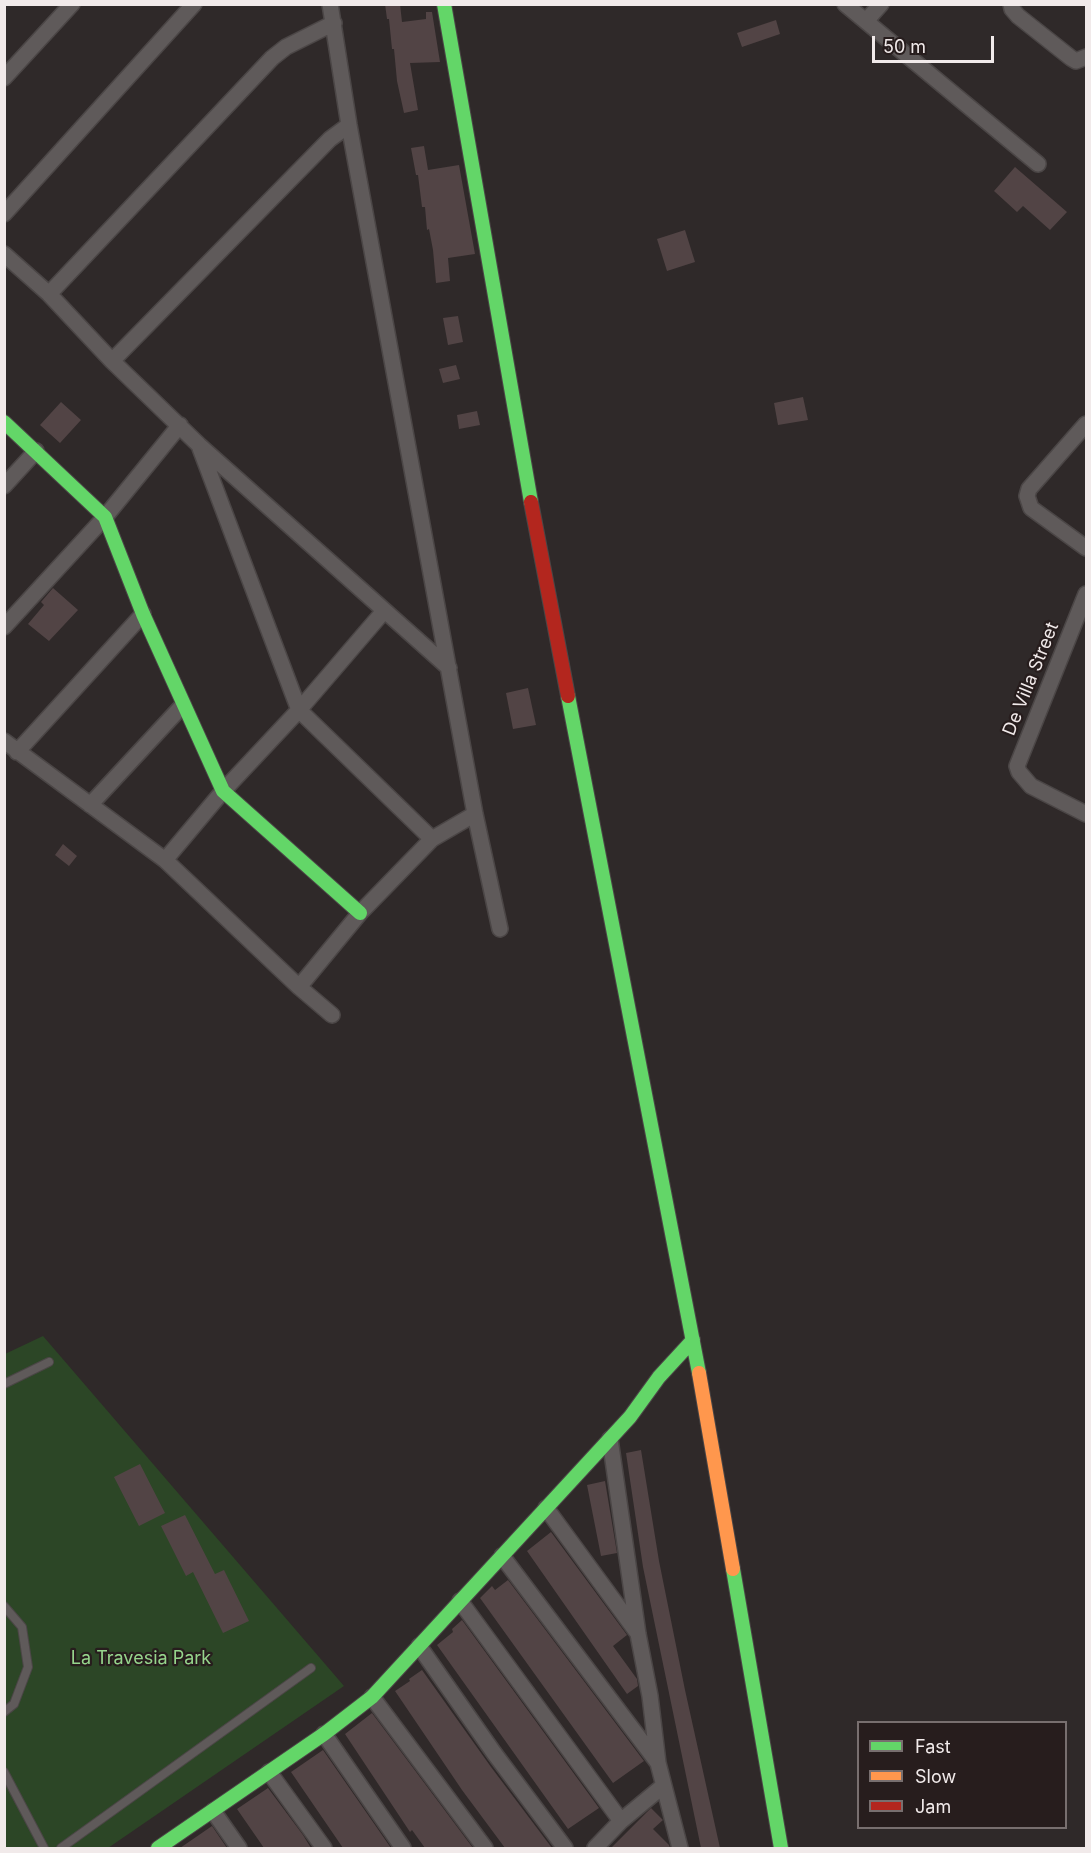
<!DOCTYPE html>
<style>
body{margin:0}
#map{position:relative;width:1091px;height:1853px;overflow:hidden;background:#2f2929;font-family:Inter,sans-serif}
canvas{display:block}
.frame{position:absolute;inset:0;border:6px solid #f1eaea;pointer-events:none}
.legend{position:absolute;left:857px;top:1721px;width:210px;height:108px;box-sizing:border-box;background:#271d1d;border:2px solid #786f6f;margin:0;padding:8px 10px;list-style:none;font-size:18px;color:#f1eaea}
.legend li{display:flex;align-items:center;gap:12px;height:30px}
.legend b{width:30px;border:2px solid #786f6f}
.scale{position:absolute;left:872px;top:36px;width:122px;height:27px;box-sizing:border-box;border:3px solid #f1eaea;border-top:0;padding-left:8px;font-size:18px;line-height:21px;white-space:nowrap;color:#f1eaea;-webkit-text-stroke:4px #271d1d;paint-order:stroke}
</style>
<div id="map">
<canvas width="1091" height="1853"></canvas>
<div class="frame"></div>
<ul class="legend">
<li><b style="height:8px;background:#63d668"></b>Fast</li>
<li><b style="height:8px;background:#ff974d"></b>Slow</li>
<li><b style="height:8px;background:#b3261e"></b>Jam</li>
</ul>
<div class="scale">50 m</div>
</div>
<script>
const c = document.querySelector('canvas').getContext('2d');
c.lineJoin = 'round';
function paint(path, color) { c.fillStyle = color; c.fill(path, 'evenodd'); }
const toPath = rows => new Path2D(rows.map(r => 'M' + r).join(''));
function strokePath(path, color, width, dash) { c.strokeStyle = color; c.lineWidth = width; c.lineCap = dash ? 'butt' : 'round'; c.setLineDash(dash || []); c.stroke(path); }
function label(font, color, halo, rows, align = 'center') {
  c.font = font + ' Inter,sans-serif'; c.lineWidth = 4.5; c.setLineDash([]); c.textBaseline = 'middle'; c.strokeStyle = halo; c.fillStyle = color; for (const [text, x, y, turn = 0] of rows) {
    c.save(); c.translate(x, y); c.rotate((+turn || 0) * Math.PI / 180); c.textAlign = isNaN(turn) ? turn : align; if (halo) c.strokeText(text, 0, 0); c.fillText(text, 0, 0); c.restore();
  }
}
const green = toPath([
 [43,1336,344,1686,108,1848,5,1848,5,1354]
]);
const building = toPath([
 [385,4,400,4,402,22,426,19,426,12,432,12,440,62,410,63,418,110,404,113,397,81,394,49,392,49,389,19,387,19],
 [776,20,780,34,742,47,737,33],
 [424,146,428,170,459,165,475,254,448,258,450,281,436,283,433,250,429,229,427,230,425,207,422,207,418,175,416,175,411,148],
 [1015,167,1067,212,1050,230,1023,206,1017,212,994,191],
 [685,230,695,262,667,271,657,239],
 [458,316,463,342,448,345,443,318],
 [456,365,460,379,443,383,439,369],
 [803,397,808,420,778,425,774,403],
 [61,402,81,420,60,443,40,425],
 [477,411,480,425,459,429,457,415],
 [53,588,78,610,49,641,28,624,44,605,41,602],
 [528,688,536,725,513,729,506,693],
 [63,844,77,856,69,866,55,855],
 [641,1450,659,1561,685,1690,720,1848,701,1848,643,1567,626,1453],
 [140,1464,165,1513,139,1526,114,1477],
 [605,1481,617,1553,601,1556,587,1485],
 [185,1515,215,1574,224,1570,249,1621,223,1633,193,1572,186,1576,161,1526],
 [551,1532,627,1635,613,1646,637,1679,638,1686,627,1694,527,1551],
 [508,1580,644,1761,613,1783,480,1598,492,1586,495,1590],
 [462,1620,599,1808,568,1829,437,1645,453,1632,452,1629],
 [422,1670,491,1767,552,1848,505,1848,462,1790,395,1691,410,1681,409,1679],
 [372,1713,464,1836,473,1848,425,1848,412,1830,410,1832,345,1734],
 [323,1750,391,1848,343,1848,291,1772],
 [268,1788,303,1835,311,1848,264,1848,237,1809],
 [651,1808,663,1820,653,1829,669,1845,670,1848,611,1848],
 [212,1826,227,1848,180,1848]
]);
const lane = toPath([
 [4,1384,49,1362],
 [4,1606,22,1627,28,1667,14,1704,4,1712],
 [4,1772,44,1848],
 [61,1848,311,1668]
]);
const street = toPath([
 [330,4,349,125,475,814,500,929],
 [845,4,1038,164],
 [1011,4,1012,9,1018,16,1071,58,1076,61,1086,57],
 [866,21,881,4],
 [4,78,72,4],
 [4,214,194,4],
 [4,254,49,294,112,361,199,445,449,668],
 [49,294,272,58,286,47,334,23],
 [112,361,330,139,349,125],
 [1086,424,1029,489,1027,496,1031,508,1086,548],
 [200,448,299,710,432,839],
 [4,486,36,451],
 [1086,594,1017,766,1019,772,1031,786,1086,814],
 [4,627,105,517,180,425],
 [4,741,165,860,299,987,332,1015],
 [17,752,143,614],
 [90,805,183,705],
 [165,860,223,791,299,710,384,611],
 [299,987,360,913,432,839,475,814],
 [610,1439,638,1634,650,1696,658,1763,680,1848],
 [546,1508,636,1631],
 [502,1556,658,1763],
 [460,1601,621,1821],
 [419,1646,494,1753,565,1848],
 [372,1697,485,1848],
 [324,1734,403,1848],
 [269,1772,324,1848],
 [213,1811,239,1848],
 [595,1848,621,1821,663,1786]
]);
const fast = toPath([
 [444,4,531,502],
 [4,422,105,517,143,614,223,791,360,913],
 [568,696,699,1373],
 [733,1569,781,1848],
 [158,1848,324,1734,372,1697,630,1417,659,1377,693,1340]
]);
const slow = toPath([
 [699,1373,733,1569]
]);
const jam = toPath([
 [531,502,568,696]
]);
const streetNames = [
 ["De Villa Street",1031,679,-68]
];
const parkNames = [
 ["La Travesia Park",141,1659]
];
paint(green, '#2c4626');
paint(building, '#524445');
strokePath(lane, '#4b4646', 10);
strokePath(street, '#4b4646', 18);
strokePath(fast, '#4b4646', 16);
strokePath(slow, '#4b4646', 16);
strokePath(jam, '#4b4646', 16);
strokePath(lane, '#5f5a5a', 8);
strokePath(street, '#5f5a5a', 15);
strokePath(fast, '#63d668', 14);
strokePath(slow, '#ff974d', 14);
strokePath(jam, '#b3261e', 14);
label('18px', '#f1eaea', '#271d1d', streetNames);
label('18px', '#96d58c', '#271d1d', parkNames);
</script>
